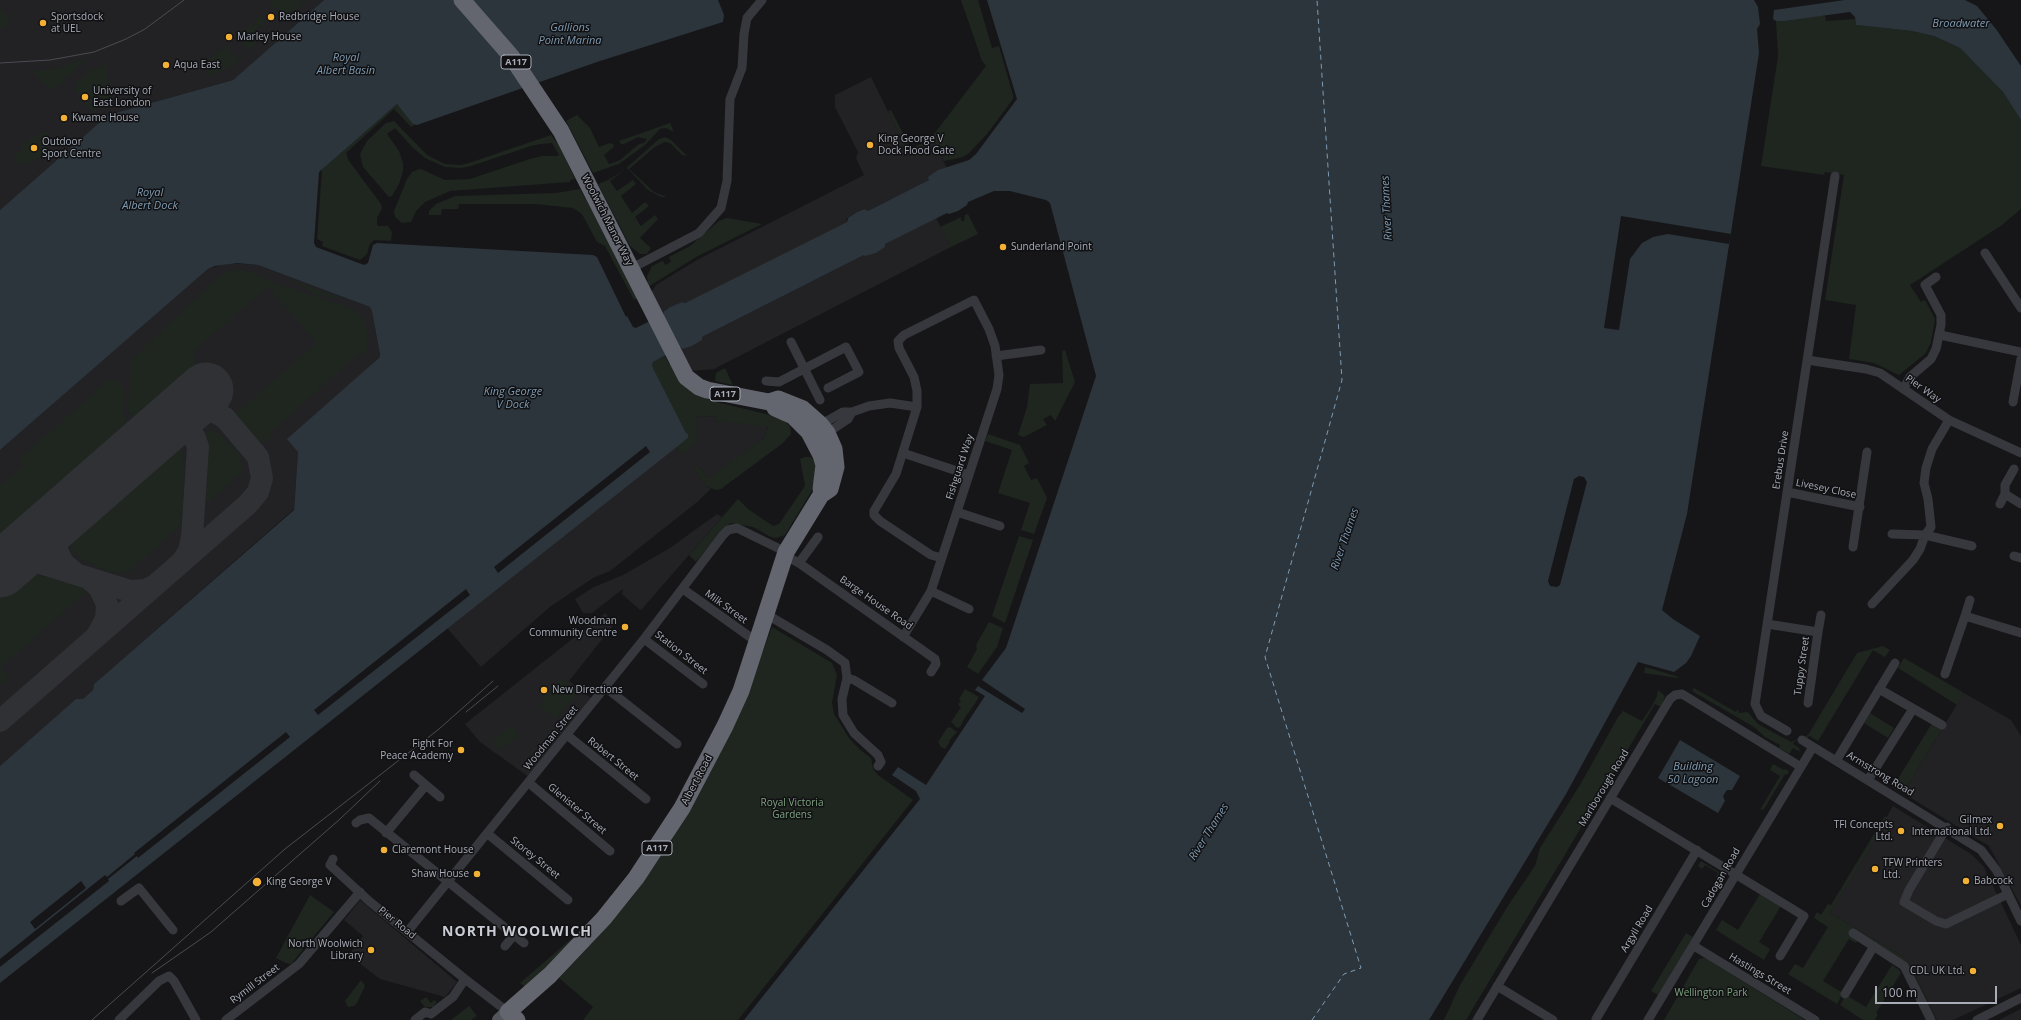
<!DOCTYPE html>
<style>
body{margin:0}
#map{position:relative;width:2021px;height:1020px;overflow:hidden;background:#161618;font-family:"Open Sans",sans-serif}
canvas{display:block}
.scale{position:absolute;left:1875px;top:986px;width:122px;height:18px;box-sizing:border-box;border:2px solid #a8adb8;border-top:0;padding-left:5px;font-size:12px;line-height:14px;white-space:nowrap;color:#a8adb8;-webkit-text-stroke:3px #111113;paint-order:stroke}
</style>
<div id="map">
<canvas width="2021" height="1020"></canvas>
<div class="scale">100 m</div>
</div>
<script>
const c = document.querySelector('canvas').getContext('2d');
c.lineJoin = 'round';
function paint(path, color) { c.fillStyle = color; c.fill(path, 'evenodd'); }
const toPath = rows => new Path2D(rows.map(r => 'M' + r).join(''));
function strokePath(path, color, width, dash) { c.strokeStyle = color; c.lineWidth = width; c.lineCap = dash ? 'butt' : 'round'; c.setLineDash(dash || []); c.stroke(path); }
function label(font, color, halo, rows, align = 'center') {
  c.font = font + ' "Open Sans",sans-serif'; c.lineWidth = 3; c.setLineDash([]); c.textBaseline = 'middle'; c.strokeStyle = halo; c.fillStyle = color; for (const [text, x, y, turn = 0] of rows) {
    c.save(); c.translate(x, y); c.rotate((+turn || 0) * Math.PI / 180); c.textAlign = isNaN(turn) ? turn : align; if (halo) c.strokeText(text, 0, 0); c.fillText(text, 0, 0); c.restore();
  }
}
const built = toPath([
 [0,0,324,0,233,80,108,115,0,210],
 [871,77,908,152,933,141,947,168,941,169,930,180,868,211,865,209,857,212,846,219,847,222,685,303,682,302,670,307,663,312,664,314,662,315,651,293,656,285,697,260,864,175,856,158,858,152,835,107,835,95],
 [936,218,951,247,714,369,691,371,679,348,692,346,702,339,702,337,864,255,878,251,885,247,884,244],
 [230,263,258,265,370,307,372,309,380,356,298,452,294,509,94,684,93,690,83,699,76,700,0,766,0,450,208,269],
 [716,416,715,421,768,426,764,438,712,477,707,477,698,465,707,487,711,489,696,503,610,571,593,578,551,606,481,667,447,628,675,447,683,454,696,431,695,417],
 [717,514,722,517,642,609,640,610,622,594,623,589,592,613,583,613,575,599,594,587,623,575,670,548],
 [605,613,615,623,569,681,592,699,529,777,480,742,465,724],
 [1964,693,2011,720,2021,736,2021,906,1989,846,1903,793],
 [1893,806,1971,854,1984,867,2021,945,2021,988,1953,1020,1937,1020,1907,959,1830,913],
 [360,900,457,982,445,997,380,979,349,955,363,936,344,920],
 [2021,1009,2021,1020,1999,1020]
]);
const green = toPath([
 [274,0,299,0,301,2,307,0,283,20,281,13,270,4],
 [961,0,978,0,992,48,999,46,1013,95,1013,99,987,134,969,153,963,157,944,161,933,141,908,153,888,111,891,110,911,149,931,138,986,66,982,61],
 [0,8,11,21,0,30],
 [1825,15,1826,21,1855,19,1856,25,1912,31,1934,36,1960,48,2003,92,2021,120,2021,209,2002,225,1910,285,1921,302,1925,300,1935,319,1931,342,1926,353,1899,375,1874,363,1849,359,1856,305,1825,300,1844,175,1825,172,1824,175,1761,166,1778,56,1776,21],
 [260,16,265,21,256,30,263,37,246,52,245,45,239,36],
 [226,46,235,58,246,53,227,69,207,75,207,68,204,63],
 [83,59,85,61,51,91,32,71,58,68],
 [107,66,108,68,108,78,115,100,105,102,93,112,74,89,77,83,91,70],
 [397,104,411,119,415,125,411,127,394,109,346,153,349,161,381,204,382,208,377,218,377,225,379,226,388,226,392,232,391,241,374,240,370,244,367,254,360,260,322,246,323,242,317,239,322,169],
 [577,115,590,128,599,147,610,143,613,144,614,147,604,155,609,164,620,160,639,144,644,143,647,139,638,137,624,144,621,144,619,141,670,123,674,132,666,128,660,129,645,145,619,164,593,173,566,121],
 [394,121,427,155,445,164,461,165,469,163,551,135,559,145,575,179,570,180,570,182,450,191,425,202,416,211,411,222,402,223,395,217,394,211,407,179,412,172,417,170,421,169,445,180,470,179,530,159,542,156,557,156,559,155,552,143,541,144,531,146,471,166,461,168,445,167,425,158,413,148,395,128,387,134,399,151,403,163,403,171,399,184,392,196,389,197,363,167,360,154,367,141,386,123],
 [42,133,46,133,51,138,46,151,33,162,22,165,18,164,15,158,22,146,31,138],
 [665,137,671,140,687,156,682,155,670,143,665,142,655,147,629,169,654,192,667,197,661,197,648,190,627,168,610,181,617,191,633,180,636,184,621,196,632,213,645,202,649,206,635,217,641,226,655,215,658,219,640,238,651,248,647,254,640,254,630,246,598,184,608,180,623,171,659,139],
 [580,189,627,272,638,298,634,300,605,246,597,242,582,214,573,208,535,204,459,204,458,209,442,209,441,215,429,215,429,211,436,204,455,196,556,193],
 [968,214,978,234,951,247,940,227,961,217,961,221,964,221,965,215],
 [727,218,762,224,696,257,648,287,647,276,652,266,663,261,665,265,671,262,669,257,690,246,719,221],
 [234,270,252,272,277,284,355,310,362,317,366,325,368,342,366,350,361,355,359,353,270,433,272,436,265,442,259,442,235,414,317,343,268,287,194,350,195,370,133,423,128,410,131,365,129,362,223,273],
 [289,278,340,299,316,295],
 [1065,350,1075,382,1055,421,1051,415,1043,419,1047,425,1024,437,1018,435,1027,407,1030,384,1063,383,1062,351],
 [665,356,669,364,671,364,679,381,696,395,716,402,766,414,783,420,790,426,791,434,783,443,721,489,716,490,707,487,694,469,698,465,707,477,712,476,764,438,768,427,715,421,716,416,696,417,697,441,683,455,675,447,688,438,652,366,653,362],
 [725,368,733,385,745,388,715,381,716,373],
 [116,380,125,391,124,415,129,427,0,540,0,486,24,465,19,459,108,381],
 [209,431,218,432,239,454,243,471,208,502,206,500,209,442,205,433],
 [988,434,1020,445,1029,463,1024,466,1031,480,1037,478,1047,498,1034,534,1021,530,1030,503,998,493,1012,450,985,441],
 [178,445,182,451,184,462,184,501,181,525,127,573,107,571,79,557,70,546,69,547,68,541],
 [805,457,811,457,815,462,816,472,811,492,785,535,776,538,771,537,753,527,731,523,725,527,696,562,689,555,738,499,748,509,773,526,779,524,805,486,800,459],
 [1019,536,1033,540,1005,623,992,616],
 [35,574,82,586,85,588,85,593,1,667,9,677,0,684,0,598,24,577],
 [989,622,1003,628,997,647,978,674,967,667,977,649,976,645],
 [772,627,832,663,837,675,832,703,834,714,849,738,859,749,871,758,873,769,878,775,913,800,738,1020,583,1020,593,1007,559,978,604,930,633,896,671,841,694,802,735,723],
 [1883,646,1890,650,1885,657,1873,650,1818,741,1809,736,1807,738,1805,737,1795,741,1793,744,1799,748,1800,752,1793,748,1789,754,1779,748,1780,745,1765,737,1754,727,1692,691,1694,688,1736,712,1738,709,1739,713,1748,712,1758,724,1791,742,1808,735,1857,653],
 [1904,658,1964,693,1957,705,1898,668],
 [1645,667,1656,670,1679,677,1678,678,1644,673],
 [561,678,578,692,556,719,539,705],
 [965,689,979,697,968,714,967,714,960,727,957,728,951,722,961,707,958,705,961,700,959,699],
 [1658,690,1665,696,1661,707,1655,704,1466,1020,1444,1020,1460,985,1509,904,1535,866,1540,848,1580,785,1618,717,1623,711,1642,721,1652,706,1657,696],
 [1870,713,1894,728,1888,738,1864,723],
 [1932,723,1942,729,1903,793,1893,787],
 [511,726,519,735,500,751,492,741],
 [950,727,957,732,949,741,950,742,945,749,941,747,938,742,947,728],
 [1773,764,1784,770,1785,769,1789,771,1787,775,1785,774,1764,809,1760,810,1780,776,1770,770],
 [1885,816,1888,818,1830,913,1907,959,1935,1017,1933,1018,1906,962,1858,939,1856,943,1849,939,1823,981,1843,993,1837,1004,1788,974,1795,964,1803,968,1828,927,1814,918,1817,912,1821,915,1828,904,1831,905],
 [1701,861,1725,876,1717,890,1715,899,1706,894,1707,892,1712,894,1720,880,1716,877,1718,873,1705,865,1702,869,1698,866],
 [1760,894,1781,906,1759,942,1770,949,1764,960,1716,930,1722,920,1738,930],
 [310,895,334,912,291,964,286,963,276,958],
 [1686,933,1693,937,1658,995,1651,991],
 [571,939,573,941,525,987,520,983],
 [1703,958,1707,959,1805,1020,1664,1020,1699,959],
 [1892,965,1899,970,1901,973,1876,1013,1878,1014,1875,1020,1863,1020,1840,1005,1846,995,1866,1007],
 [361,980,365,986,357,1003,354,1006,348,1007,345,1001],
 [426,997,431,1003,434,1000,437,1002,433,1007,425,1007,420,1001],
 [469,1006,477,1016,471,1020,451,1020]
]);
const water = toPath([
 [324,0,718,0,724,15,723,22,597,62,417,125,413,124,397,104,319,172,314,243,316,247,364,265,368,263,373,245,377,243,593,255,597,257,626,317,627,316,633,327,636,328,664,314,663,312,670,307,682,302,685,303,847,222,848,218,857,212,865,209,868,211,929,180,928,177,938,170,969,160,976,154,1017,99,987,0,1754,0,1758,7,1760,24,1757,29,1759,53,1687,514,1662,610,1673,619,1700,636,1691,656,1686,663,1674,672,1638,662,1566,794,1429,1020,744,1020,920,799,916,791,892,775,898,767,926,785,985,696,975,690,978,686,1022,713,1025,709,982,680,1006,648,1096,376,1050,203,1046,200,1010,191,994,191,968,202,967,205,958,211,949,214,947,213,885,244,885,247,876,253,865,256,864,255,702,337,702,340,692,346,682,349,681,347,653,362,652,366,686,433,688,434,688,438,0,983,0,766,76,699,83,699,93,690,94,684,294,510,298,452,287,439,379,358,380,355,372,311,370,307,258,265,237,263,215,266,208,269,0,450,0,210,108,115,233,80],
 [1845,0,1965,0,1977,6,1996,29,2021,66,2021,120,2003,92,1960,48,1934,36,1912,31,1856,25,1855,17,1850,12,1784,21,1776,21,1773,19,1774,10],
 [1680,740,1740,776,1732,790,1727,790,1723,796,1725,801,1718,813,1658,778]
]);
const pier = toPath([
 [1621,216,1731,234,1729,244,1668,234,1653,237,1642,243,1630,259,1619,330,1604,328],
 [646,446,650,452,498,573,494,567],
 [1579,476,1584,477,1587,482,1560,585,1557,587,1550,586,1548,581,1574,479],
 [466,589,470,595,318,715,314,710],
 [286,732,290,737,138,858,137,856,108,879,109,881,0,967,0,959,105,875,107,877,135,854,134,853],
 [81,881,86,888,35,929,30,922]
]);
const ferry = toPath([
 [1312,1020,1344,974,1361,968,1265,657,1342,380,1317,0]
]);
const taxiway = toPath([
 [159,431,173,427,185,429,195,438,198,447,192,537,189,551,183,560],
 [65,513,55,533,55,546,63,563,75,573],
 [0,571,15,564,37,562,130,591,145,590,155,585],
 [88,578,99,587,107,604,106,619,98,634],
 [0,721,248,504,258,492,262,478,258,457,225,418,213,411,201,409,188,411,175,417]
]);
const runway = toPath([
 [0,570,206,390]
]);
const street = toPath([
 [1985,253,2021,308],
 [632,268,699,233,721,208,727,181,730,99,742,68,744,34,747,18,762,0],
 [1940,335,2021,352],
 [791,342,820,400],
 [996,356,1041,350],
 [1807,360,1866,369,1880,373,1949,420,2021,453],
 [766,381,779,382,846,347,859,372,828,388],
 [1904,388,1910,377,1931,359,1936,349,1941,325,1941,315,1925,285,1936,277],
 [2013,402,2021,359],
 [818,426,843,412,852,412,869,406,890,403,917,407],
 [824,435,848,419,852,412],
 [903,453,963,473,968,477],
 [1787,492,1860,507],
 [2005,494,2021,504],
 [2000,504,2005,494,2005,485,2014,469],
 [957,512,1000,526],
 [1892,534,1925,535,1972,546],
 [1853,547,1867,452],
 [784,555,799,563,935,659,936,664,931,672],
 [2014,556,2021,558],
 [799,563,818,537],
 [683,589,757,642],
 [931,591,969,609],
 [1872,604,1913,560,1920,549,1925,535,1931,527,1928,499,1924,483,1926,468,1932,449,1949,420],
 [766,614,827,650,845,663,847,678,842,699,843,715,854,733,878,755,881,762,878,766],
 [1965,616,1970,600],
 [1767,624,1818,632,1808,703],
 [1818,632,1821,615],
 [903,637,931,591,997,389,999,375,995,346,989,329,974,300,904,335,898,341,899,348,914,377,917,391,917,407,896,474,874,511,874,515,880,521,931,555,942,558],
 [644,639,703,684],
 [1945,674,1965,616,2021,633],
 [847,678,854,680,892,703],
 [605,687,677,744],
 [1879,689,1942,725],
 [1787,731,1761,716,1755,704,1835,176],
 [567,735,646,799],
 [1802,740,1981,850,1997,871,2021,921],
 [1836,761,1895,663],
 [414,775,440,797],
 [1868,780,1913,709],
 [529,783,610,851],
 [1610,798,1804,916,1780,956],
 [356,823,360,820,369,818,524,943],
 [1947,827,1909,890,1904,902,1936,921,1946,924,2008,894],
 [386,833,426,785],
 [488,834,568,900],
 [333,859,330,865,369,901,465,979,508,1012],
 [121,901,139,888,173,930],
 [408,931,644,639,723,535,728,530,737,528,786,552],
 [1853,933,1904,966,1931,1020],
 [505,946,514,935],
 [1694,946,1815,1020],
 [1497,986,1553,1020],
 [1845,994,1874,946],
 [1596,1019,1697,850],
 [119,1020,159,981,169,976,174,981,196,1020],
 [226,1020,299,964,360,892],
 [415,1020,425,1012,431,1014,453,997,465,979],
 [1477,1020,1670,699,1675,695,1682,694,1801,767],
 [1648,1020,1813,747],
 [1977,1020,2021,998]
]);
const primary = toPath([
 [499,1020,508,1012]
]);
const highway = toPath([
 [462,0,511,56,561,131,686,377,699,387,707,390,769,402,778,399,803,409,820,424,827,433,834,449,836,467,830,489,821,495,786,552,741,691,725,726,682,808,636,878,604,918,550,975,508,1012,517,1020],
 [775,408,793,416,809,432,821,455,824,465,821,489]
]);
const tram = toPath([
 [0,63,50,60,94,52,126,39,145,29,184,0],
 [466,712,498,686],
 [152,973,211,932,340,819,380,781],
 [92,1020,285,849,439,729,493,681]
]);
const markers = [
 [271,17,4,"#f2b134"],
 [43,23,4,"#f2b134"],
 [229,37,4,"#f2b134"],
 [166,65,4,"#f2b134"],
 [85,97,4,"#f2b134"],
 [64,118,4,"#f2b134"],
 [870,145,4,"#f2b134"],
 [34,148,4,"#f2b134"],
 [1003,247,4,"#f2b134"],
 [625,627,4,"#f2b134"],
 [544,690,4,"#f2b134"],
 [461,750,4,"#f2b134"],
 [2000,826,4,"#f2b134"],
 [1901,831,4,"#f2b134"],
 [384,850,4,"#f2b134"],
 [1875,869,4,"#f2b134"],
 [477,874,4,"#f2b134"],
 [1966,881,4,"#f2b134"],
 [257,882,5,"#f2b134"],
 [371,950,4,"#f2b134"],
 [1973,971,4,"#f2b134"]
];
const shields = [
 [516,62,30],
 [725,394,30],
 [657,848,30]
];
const shieldNames = [
 ["A117",516,62],
 ["A117",725,394],
 ["A117",657,848]
];
const poiNames = [
 ["Sportsdock",51,17],
 ["at UEL",51,29],
 ["Redbridge House",279,17],
 ["Marley House",237,37],
 ["Aqua East",174,65],
 ["University of",93,91],
 ["East London",93,103],
 ["Kwame House",72,118],
 ["King George V",878,139],
 ["Dock Flood Gate",878,151],
 ["Outdoor",42,142],
 ["Sport Centre",42,154],
 ["Sunderland Point",1011,247],
 ["Woodman",617,621,"right"],
 ["Community Centre",617,633,"right"],
 ["New Directions",552,690],
 ["Fight For",453,744,"right"],
 ["Peace Academy",453,756,"right"],
 ["Gilmex",1992,820,"right"],
 ["International Ltd.",1992,832,"right"],
 ["TFI Concepts",1893,825,"right"],
 ["Ltd.",1893,837,"right"],
 ["Claremont House",392,850],
 ["TFW Printers",1883,863],
 ["Ltd.",1883,875],
 ["Shaw House",469,874,"right"],
 ["Babcock",1974,881],
 ["King George V",266,882],
 ["North Woolwich",363,944,"right"],
 ["Library",363,956,"right"],
 ["CDL UK Ltd.",1965,971,"right"]
];
const streetNames = [
 ["Woolwich Manor Way",607,220,63],
 ["Pier Way",1923,389,35],
 ["Erebus Drive",1781,460,-81],
 ["Fishguard Way",960,467,-72],
 ["Livesey Close",1826,489,12],
 ["Barge House Road",876,603,35],
 ["Milk Street",726,607,36],
 ["Station Street",681,653,38],
 ["Tuppy Street",1802,666,-82],
 ["Woodman Street",551,738,-51],
 ["Robert Street",613,759,39],
 ["Armstrong Road",1880,774,31],
 ["Albert Road",697,780,-62],
 ["Marlborough Road",1604,788,-59],
 ["Glenister Street",577,809,40],
 ["Storey Street",535,858,39],
 ["Cadogan Road",1721,878,-60],
 ["Pier Road",397,923,39],
 ["Argyll Road",1637,929,-59],
 ["Hastings Street",1760,974,31],
 ["Rymill Street",255,984,-37]
];
const parkNames = [
 ["Royal Victoria",792,803],
 ["Gardens",792,815],
 ["Wellington Park",1711,993]
];
const waterNames = [
 ["Broadwater",1961,24],
 ["Gallions",570,28],
 ["Point Marina",570,41],
 ["Royal",346,58],
 ["Albert Basin",346,71],
 ["Royal",150,193],
 ["Albert Dock",150,206],
 ["River Thames",1387,208,-93],
 ["King George",513,392],
 ["V Dock",513,405],
 ["River Thames",1345,539,-71],
 ["Building",1693,767],
 ["50 Lagoon",1693,780],
 ["River Thames",1209,832,-58]
];
const districtNames = [
 ["NORTH WOOLWICH",517,932]
];
paint(built, '#222225');
paint(green, '#1e261f');
paint(water, '#2c353c');
paint(pier, '#161618');
strokePath(ferry, '#7f9bb3', 1, [5, 4]);
strokePath(taxiway, '#303135', 22);
strokePath(runway, '#303135', 55);
strokePath(street, '#37383d', 9);
strokePath(primary, '#53555c', 14);
strokePath(highway, '#63666e', 17);
strokePath(tram, '#4a4c52', 1);
for (const [x, y, r, color] of markers) { const dot = new Path2D(); dot.arc(x, y, r, 0, 2 * Math.PI); c.fillStyle = color; c.fill(dot); strokePath(dot, '#111113', 1.5); }
for (const [x, y, w] of shields) { const box = new Path2D(); box.roundRect(x - w / 2, y - 7, w, 14, 3); c.fillStyle = '#111113'; c.fill(box); strokePath(box, '#a8adb8', 1); }
label('bold 9px', '#a8adb8', null, shieldNames);
label('10px', '#a8adb8', '#111113', poiNames, 'left');
label('10px', '#a8adb8', '#111113', streetNames);
label('10px', '#7fa381', '#111113', parkNames);
label('italic 11px', '#7f9bb3', '#111113', waterNames);
c.letterSpacing = '1px';
label('bold 14px', '#c9ccd4', '#111113', districtNames);
c.letterSpacing = '0px';
</script>
